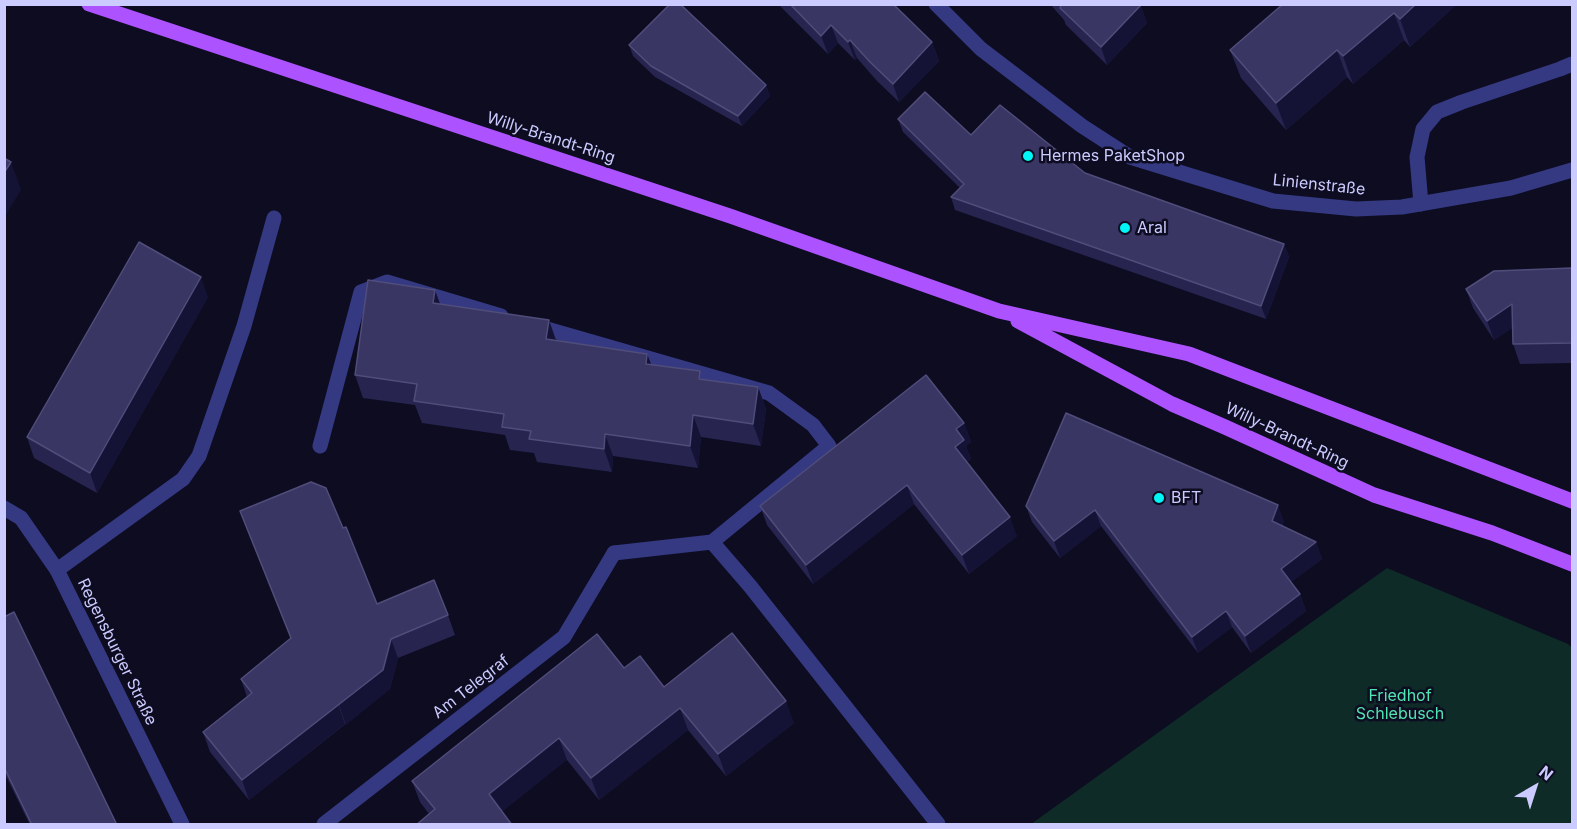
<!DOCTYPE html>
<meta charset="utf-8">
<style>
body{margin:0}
#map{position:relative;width:1577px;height:829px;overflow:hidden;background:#0d0c21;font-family:Inter,sans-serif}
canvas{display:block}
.frame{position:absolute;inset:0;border:6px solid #cccbff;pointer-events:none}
.north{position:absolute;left:1505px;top:757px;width:60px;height:60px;-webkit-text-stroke:4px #0d0c21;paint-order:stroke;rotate:39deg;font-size:16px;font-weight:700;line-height:24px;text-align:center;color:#cccbff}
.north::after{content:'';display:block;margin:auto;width:21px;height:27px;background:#cccbff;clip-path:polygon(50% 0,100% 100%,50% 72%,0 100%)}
</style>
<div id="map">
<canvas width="1577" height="829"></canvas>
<div class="frame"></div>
<div class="north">N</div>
</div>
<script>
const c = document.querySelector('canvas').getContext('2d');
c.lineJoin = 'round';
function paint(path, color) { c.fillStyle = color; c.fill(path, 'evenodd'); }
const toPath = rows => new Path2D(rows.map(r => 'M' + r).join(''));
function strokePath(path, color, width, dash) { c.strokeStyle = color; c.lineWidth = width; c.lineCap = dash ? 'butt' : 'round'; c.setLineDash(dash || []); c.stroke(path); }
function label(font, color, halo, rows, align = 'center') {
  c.font = font + ' Inter,sans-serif'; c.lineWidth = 5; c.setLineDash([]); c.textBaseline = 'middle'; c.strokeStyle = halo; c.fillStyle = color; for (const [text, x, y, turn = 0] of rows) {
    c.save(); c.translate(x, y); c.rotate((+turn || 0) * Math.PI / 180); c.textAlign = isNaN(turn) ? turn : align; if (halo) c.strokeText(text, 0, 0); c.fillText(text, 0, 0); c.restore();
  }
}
const green = toPath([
 [1387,568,1568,644,1572,648,1572,824,1031,824]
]);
const service = toPath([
 [1421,204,1417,157,1423,129,1437,112,1462,102,1560,69,1572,64],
 [533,325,769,393,813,425,829,446,712,542],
 [320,446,361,292,387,282,501,316],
 [614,553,712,542,750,586,938,824],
 [57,570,183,479,199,456,244,326,274,218]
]);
const minor = toPath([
 [936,4,981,49,1082,126,1130,157,1273,201,1356,209,1402,207,1511,188,1572,170],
 [4,508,21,518,57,570,182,824],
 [324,824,564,637,614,553]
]);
const primary = toPath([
 [89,4,730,216,999,311,1189,354,1572,501],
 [1018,321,1172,404,1225,427,1374,495,1492,533,1572,564]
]);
const wall = toPath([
 [778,4,893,4,932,42,939,61,899,102,877,81,857,58,855,60,838,43,828,54],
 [1050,4,1140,4,1147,23,1107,65,1066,25,1064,20],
 [1283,4,1457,4,1410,47,1404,40,1353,84,1347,77,1286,130,1241,78,1230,50],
 [629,45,766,85,770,96,742,126,655,77,633,56],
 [898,119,971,135,1085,173,1284,244,1289,257,1266,319,955,210,951,197,960,188,903,132],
 [1572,268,1572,363,1520,364,1513,344,1512,328,1494,340,1473,308,1466,289],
 [435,290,440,304,556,341,647,354,651,365,702,379,758,387,766,409,761,446,701,437,698,468,613,456,612,472,537,462,534,453,510,450,505,435,422,423,415,405,363,398,355,375],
 [208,297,97,493,34,458,27,437],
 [964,423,971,442,966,446,971,459,967,462,1017,536,969,574,914,504,813,584,767,525,760,506],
 [1026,506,1284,521,1282,526,1316,542,1322,559,1291,582,1300,594,1306,611,1251,653,1232,627,1198,653,1101,526,1060,558,1032,522],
 [240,511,377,604,448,615,455,635,398,658,390,689,249,800,210,752,203,732,247,697,241,679,291,638],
 [4,617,117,825,30,825,4,772],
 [624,668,664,687,794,723,726,776,688,730,599,800,567,760,429,814,420,802,412,781]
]);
const shadedWall = toPath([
 [1416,4,1457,4,1410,47,1400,19],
 [1141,5,1147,23,1107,65,1101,47],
 [1394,13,1404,40,1353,84,1343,56],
 [831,25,838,43,828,54,821,36],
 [850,40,857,58,855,60,848,42],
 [932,42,939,61,899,102,893,84],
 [1337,50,1347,77,1286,130,1276,103],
 [766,85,770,96,742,126,738,116],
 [11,162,21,190,4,218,4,173],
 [1284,244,1289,257,1266,319,1261,306],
 [201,277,208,297,97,493,90,473],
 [435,290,443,313,433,303],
 [1512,304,1519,324,1494,340,1487,321],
 [549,320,557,343,546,339],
 [647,354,656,376,646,364],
 [758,387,766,409,761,446,753,424],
 [693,415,701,437,698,468,690,446],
 [964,423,971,442,966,446,971,459,962,466,955,447,956,429],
 [605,434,613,456,612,472,604,449],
 [907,485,914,504,813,584,806,565],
 [1278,505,1284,521,1278,537,1272,521],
 [1095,510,1101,526,1060,558,1054,541],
 [1010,517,1017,536,969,574,962,555],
 [1316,542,1322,559,1287,585,1281,569],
 [1300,594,1306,611,1251,653,1245,636],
 [1226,611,1232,627,1198,653,1192,637],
 [391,639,398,658,390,689,346,725,339,705],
 [786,701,794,723,726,776,718,754],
 [338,704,345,724,249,800,242,780],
 [680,708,688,730,599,800,591,778],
 [559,738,567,760,497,816,489,794]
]);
const building = toPath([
 [670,4,680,4,766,85,738,116,651,66,629,45,670,4],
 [790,4,893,4,932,42,893,84,870,62,850,40,848,42,831,25,821,36,790,4],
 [1059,4,1140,4,1141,5,1101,47,1060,8,1061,6,1059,4],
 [1283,4,1416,4,1400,19,1394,13,1343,56,1337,50,1276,103,1230,50,1283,4],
 [925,92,971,135,1000,105,1085,173,1284,244,1261,306,951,197,964,184,898,119,925,92],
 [4,158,11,162,4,173,4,158],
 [139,242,201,277,90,473,27,437,139,242],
 [1572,268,1572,343,1513,344,1512,304,1487,321,1466,289,1494,271,1572,268],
 [368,280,435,290,433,303,549,320,546,339,647,354,646,364,700,371,699,379,758,387,753,424,693,415,690,446,605,434,604,449,529,439,531,431,502,427,504,414,414,401,417,384,355,375,368,280],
 [926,375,964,423,956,429,964,440,955,447,1010,517,962,555,907,485,806,565,760,506,926,375],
 [1066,413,1278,505,1272,521,1316,542,1281,569,1300,594,1245,636,1226,611,1192,637,1095,510,1054,541,1026,506,1066,413],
 [311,482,326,488,343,528,346,527,377,604,434,580,448,615,391,639,383,670,242,780,203,732,252,693,241,679,291,638,240,511,311,482],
 [14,612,117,825,32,825,4,767,4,617,14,612],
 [732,633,786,701,718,754,680,708,591,778,559,738,489,794,512,825,416,825,435,809,412,781,597,634,624,668,640,656,664,687,732,633]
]);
const markers = [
 [1028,156,6,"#00f6f6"],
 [1125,228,6,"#00f6f6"],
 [1159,498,6,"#00f6f6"]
];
const streetNames = [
 ["Willy-Brandt-Ring",551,138,18],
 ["Linienstraße",1319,185,6],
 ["Willy-Brandt-Ring",1287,436,25],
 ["Regensburger Straße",117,652,64],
 ["Am Telegraf",471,687,-38]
];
const poiNames = [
 ["Hermes PaketShop",1040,156],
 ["Aral",1137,228],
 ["BFT",1171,498]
];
const parkNames = [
 ["Friedhof",1400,696],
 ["Schlebusch",1400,714]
];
paint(green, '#0e2b27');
strokePath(service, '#343982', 15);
strokePath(minor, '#343982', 15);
strokePath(primary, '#ad52ff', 15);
paint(wall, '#272450');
paint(shadedWall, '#151335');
paint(building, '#393663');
strokePath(building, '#504d7b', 1.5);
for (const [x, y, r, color] of markers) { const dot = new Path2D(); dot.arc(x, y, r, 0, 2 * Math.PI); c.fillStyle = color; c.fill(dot); strokePath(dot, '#0d0c21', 2); }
label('16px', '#cccbff', '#0d0c21', streetNames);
label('16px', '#cccbff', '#0d0c21', poiNames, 'left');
label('16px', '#51e5b1', '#0d0c21', parkNames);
</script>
